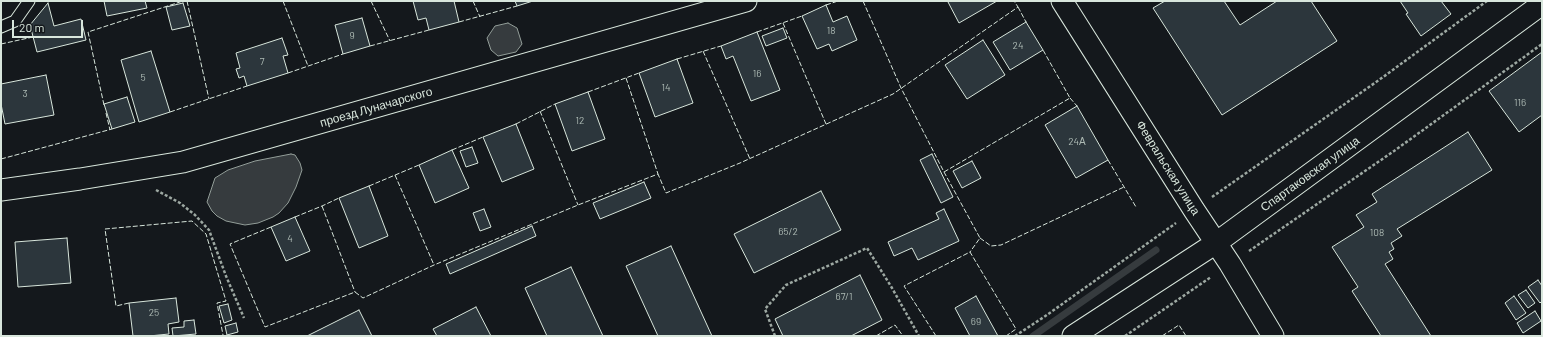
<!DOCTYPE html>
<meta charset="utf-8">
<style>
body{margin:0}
#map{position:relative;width:1543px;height:337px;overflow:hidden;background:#14181c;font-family:Barlow,sans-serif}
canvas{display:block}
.frame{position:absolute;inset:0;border:2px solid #d8e6dc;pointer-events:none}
.scale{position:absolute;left:12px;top:20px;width:71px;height:18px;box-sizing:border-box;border:2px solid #d8e6dc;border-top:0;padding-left:5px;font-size:12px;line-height:14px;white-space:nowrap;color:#d8e6dc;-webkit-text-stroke:3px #14181c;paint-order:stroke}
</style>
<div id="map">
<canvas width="1543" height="337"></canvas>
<div class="frame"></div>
<div class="scale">20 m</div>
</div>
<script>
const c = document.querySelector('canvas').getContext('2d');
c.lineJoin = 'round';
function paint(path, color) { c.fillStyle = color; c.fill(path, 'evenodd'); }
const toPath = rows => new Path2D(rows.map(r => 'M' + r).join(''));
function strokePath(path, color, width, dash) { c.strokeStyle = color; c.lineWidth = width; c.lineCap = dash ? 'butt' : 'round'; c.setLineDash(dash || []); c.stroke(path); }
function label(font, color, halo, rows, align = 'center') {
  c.font = font + ' Barlow,sans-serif'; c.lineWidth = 3; c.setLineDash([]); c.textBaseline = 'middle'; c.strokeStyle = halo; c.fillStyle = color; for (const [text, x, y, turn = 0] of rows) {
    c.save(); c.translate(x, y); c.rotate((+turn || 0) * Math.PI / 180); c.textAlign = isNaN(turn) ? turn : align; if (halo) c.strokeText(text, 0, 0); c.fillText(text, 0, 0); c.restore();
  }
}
const water = toPath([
 [508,23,517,28,522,44,516,52,498,56,491,50,487,38,495,26,508,23],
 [291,154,295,155,300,163,302,170,296,187,288,203,279,213,273,217,258,223,245,225,226,221,217,216,212,211,207,202,215,178,228,170,255,161,291,154]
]);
const stream = toPath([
 [1033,336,1156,250]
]);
const building = toPath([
 [104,1,145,1,147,8,107,16,104,1],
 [413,1,454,1,459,22,429,30,426,18,418,20,413,1],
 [515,1,533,1,517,6,515,1],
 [950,1,997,1,959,23,948,2,950,1],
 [1165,1,1224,1,1240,25,1277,1,1311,1,1337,41,1222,115,1153,8,1165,1],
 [1400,1,1441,1,1451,14,1421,36,1406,14,1408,13,1400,1],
 [48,3,54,26,81,19,86,40,37,52,30,25,48,3],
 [183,3,190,26,172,30,166,7,183,3],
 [826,5,833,22,847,16,857,40,832,51,829,44,817,49,802,16,826,5],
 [362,18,370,46,343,54,335,25,362,18],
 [1026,22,1043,50,1010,70,993,42,1026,22],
 [783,28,787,38,766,46,762,36,783,28],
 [757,32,780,90,751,101,733,56,726,59,721,46,757,32],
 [282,38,288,55,283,56,288,73,247,86,244,76,239,78,236,69,240,68,236,53,282,38],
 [983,40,1005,75,967,99,945,65,983,40],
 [151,51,170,112,139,122,121,60,151,51],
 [1542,52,1542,115,1519,132,1489,91,1542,52],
 [677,59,693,103,655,117,639,73,677,59],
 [46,75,54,115,5,124,1,104,1,84,46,75],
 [588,92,605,139,572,151,555,104,588,92],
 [127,97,135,122,112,129,104,104,127,97],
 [1077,106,1108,160,1076,178,1045,125,1077,106],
 [516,124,534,169,502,182,483,137,516,124],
 [1468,132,1492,170,1397,229,1402,236,1391,243,1394,249,1389,252,1393,259,1385,264,1431,336,1381,336,1352,291,1358,287,1332,247,1364,227,1356,215,1377,202,1372,194,1468,132],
 [472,147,478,163,466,167,460,151,472,147],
 [452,150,469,188,435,203,419,165,452,150],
 [932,154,953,197,941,203,920,160,932,154],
 [972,161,981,178,962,188,953,171,972,161],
 [644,182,651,198,600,219,593,203,644,182],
 [369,186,388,236,359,248,339,198,369,186],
 [821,191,841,230,754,273,734,234,821,191],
 [484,209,491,227,480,231,473,213,484,209],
 [944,209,959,241,918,260,912,248,894,256,888,242,939,219,936,213,944,209],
 [295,217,310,251,286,261,271,227,295,217],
 [532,226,536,236,450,274,446,264,532,226],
 [67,238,71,283,18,287,15,242,67,238],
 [671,246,712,336,658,336,626,266,671,246],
 [571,267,603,336,547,336,525,288,571,267],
 [860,275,882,320,851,336,783,336,775,319,860,275],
 [1538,280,1542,286,1542,301,1540,303,1528,287,1538,280],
 [1526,290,1535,303,1528,308,1518,295,1526,290],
 [976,296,998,336,970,336,955,308,976,296],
 [1514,296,1526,313,1516,320,1505,303,1514,296],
 [176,298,179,322,168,324,169,334,149,336,133,336,129,303,176,298],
 [228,304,232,320,224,323,219,306,228,304],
 [476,307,491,336,437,336,433,329,476,307],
 [359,310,372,336,307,336,359,310],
 [1535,311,1541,321,1523,333,1517,323,1535,311],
 [194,320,196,334,173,336,172,328,184,327,184,321,194,320],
 [236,323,238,332,227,335,225,326,236,323]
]);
const path = toPath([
 [156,190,180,203,195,215,209,230,226,276,244,318],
 [1212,197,1379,80,1487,1],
 [1249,251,1394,151,1542,44],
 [775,336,765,309,786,285,867,248,892,288,919,336],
 [1015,336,1044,317,1176,223],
 [1125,336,1211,277]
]);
const service = toPath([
 [1,27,15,21,29,1]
]);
const minor = toPath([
 [1062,1,1194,210,1230,264,1273,336],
 [1,190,80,179,183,162,746,1],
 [1073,336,1216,243,1542,4]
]);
const fence = toPath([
 [187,1,209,99],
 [283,1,308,66],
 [371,1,390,41],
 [473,1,480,17],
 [863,1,901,88,944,172,980,238,970,252],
 [826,5,838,1],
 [1018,7,1026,22],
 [459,22,517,6],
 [783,23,826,124],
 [757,32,802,16],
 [1,44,33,37],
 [370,46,429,30],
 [703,51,750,159],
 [677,59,721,46],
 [288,73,343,54],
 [626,78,658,174],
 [588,92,639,73],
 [1070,98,1077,106],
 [104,105,88,32,183,1],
 [540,111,578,205],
 [170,112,247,86],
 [106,113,110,130],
 [516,124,555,104],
 [452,150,483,137],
 [1,159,112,129],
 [1108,160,1136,207],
 [944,172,1070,98,1043,50],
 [395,175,434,265],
 [369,186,419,165],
 [322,206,355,292],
 [295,217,322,206,339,198],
 [271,227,230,244,265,327,355,292,363,298,434,265,578,205,658,174,666,193,740,163,893,94,1018,7,1014,1],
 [980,238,991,246,1001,245,1124,187],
 [129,303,116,306,105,229,192,221,206,234,226,301,217,303,223,335],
 [217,336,223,336],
 [876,336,895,325,903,336],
 [936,336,904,286,970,252,1016,329,1006,336],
 [1162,336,1179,325,1186,336]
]);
const numberNames = [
 ["18",831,31],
 ["9",352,36],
 ["24",1018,46],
 ["7",262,62],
 ["16",757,74],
 ["5",143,78],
 ["14",666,88],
 ["3",25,94],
 ["116",1520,103],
 ["12",580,121],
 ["24А",1077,142],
 ["65/2",788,232],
 ["108",1377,233],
 ["4",290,239],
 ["67/1",844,297],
 ["25",154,313],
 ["69",976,322]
];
const streetNames = [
 ["проезд Луначарского",376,107,-16],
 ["Февральская улица",1168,168,58],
 ["Спартаковская улица",1310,174,-36]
];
paint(water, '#363b3e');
strokePath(water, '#939e99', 1);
strokePath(stream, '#363b3e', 7);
paint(building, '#2c363c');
strokePath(building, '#d8e6dc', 1);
strokePath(service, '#d8e6dc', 13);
strokePath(minor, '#d8e6dc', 23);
strokePath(path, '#9da8a2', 2.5, [3, 2]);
strokePath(service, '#14181c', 11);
strokePath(minor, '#14181c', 21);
strokePath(fence, '#d8e6dc', 1, [5, 2]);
label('10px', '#adbab4', null, numberNames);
label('12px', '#d8e6dc', '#14181c', streetNames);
</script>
